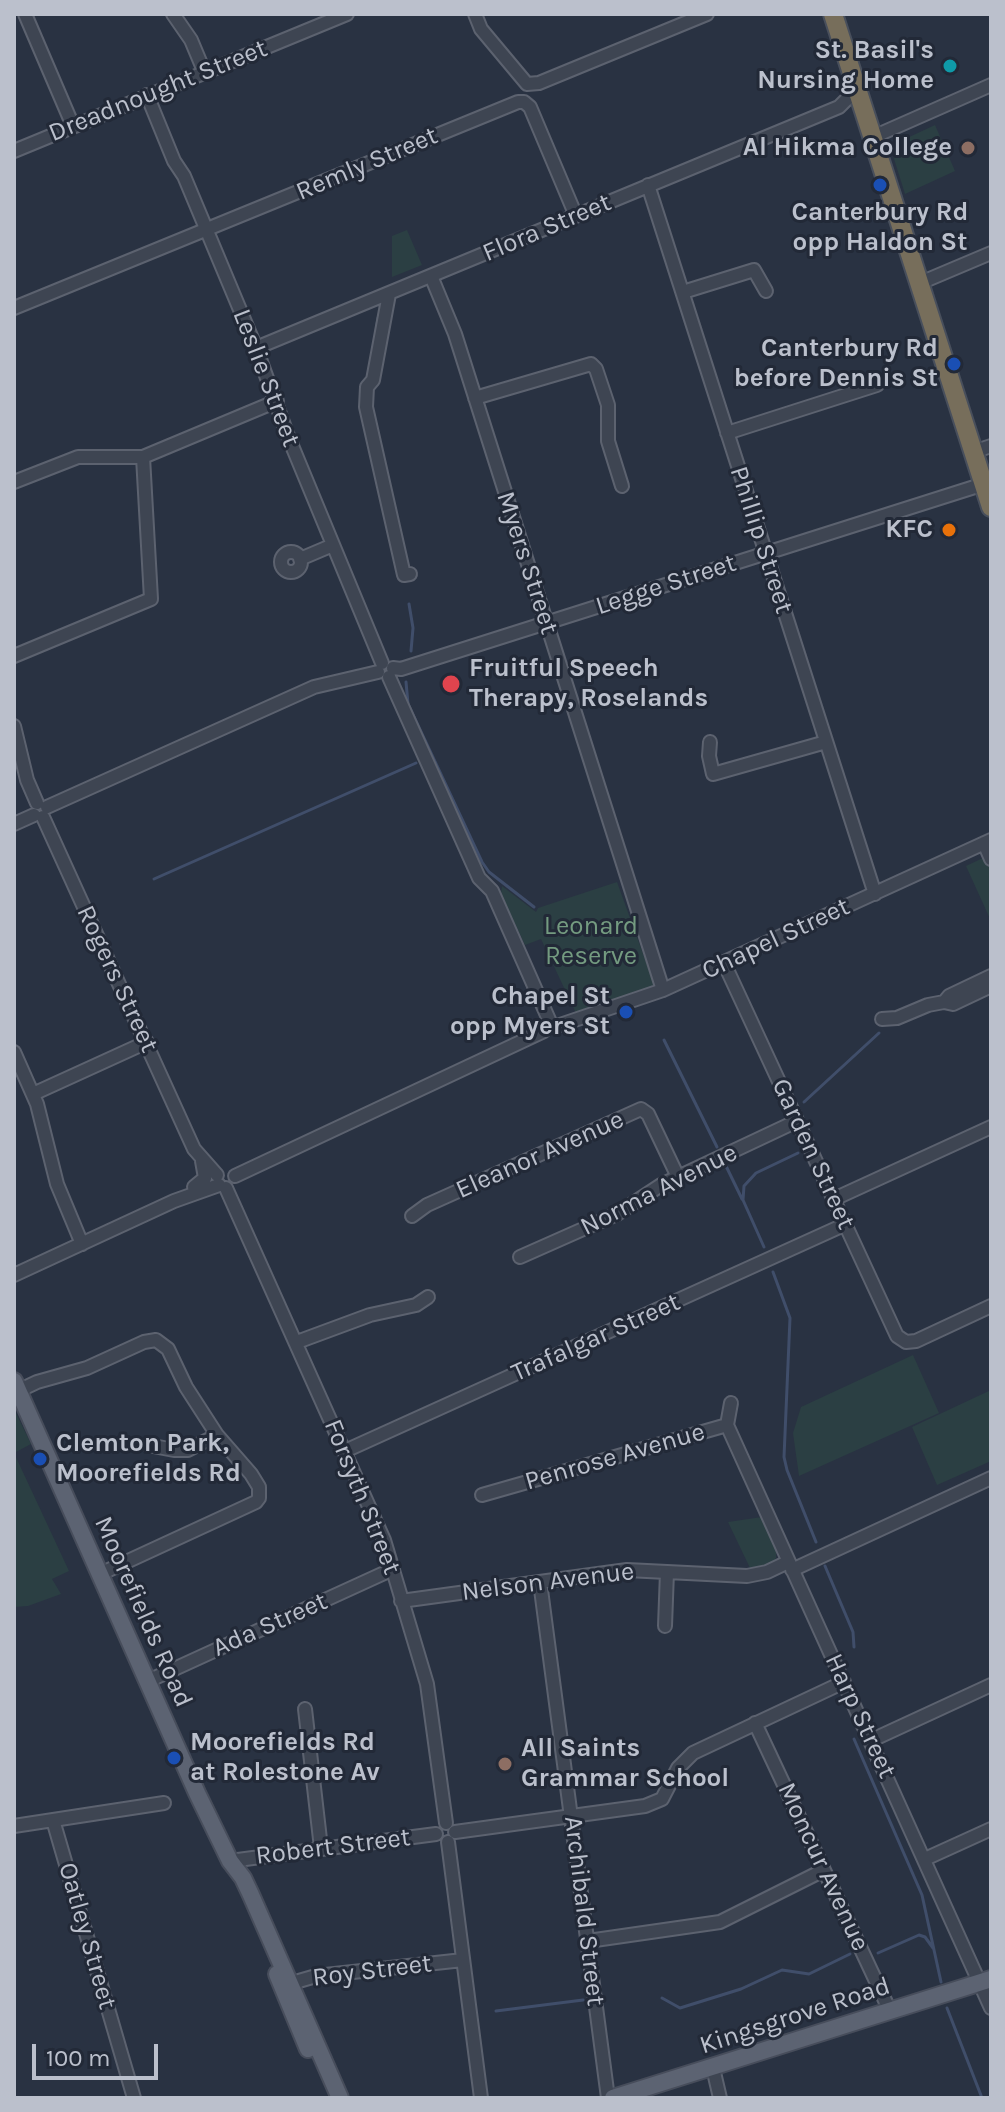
<!DOCTYPE html>
<style>
body{margin:0}
#map{position:relative;width:1005px;height:2112px;overflow:hidden;background:#293242;font-family:Karla,sans-serif}
canvas{display:block}
.frame{position:absolute;inset:0;border:16px solid #bbc0cc;pointer-events:none}
.scale{position:absolute;left:32px;top:2044px;width:126px;height:36px;box-sizing:border-box;border:4px solid #bbc0cc;border-top:0;padding-left:10px;font-size:24px;line-height:28px;white-space:nowrap;color:#bbc0cc;-webkit-text-stroke:6px #222937;paint-order:stroke}
</style>
<div id="map">
<canvas width="1005" height="2112"></canvas>
<div class="frame"></div>
<div class="scale">100 m</div>
</div>
<script>
const c = document.querySelector('canvas').getContext('2d');
c.lineJoin = 'round';
function paint(path, color) { c.fillStyle = color; c.fill(path, 'evenodd'); }
const toPath = rows => new Path2D(rows.map(r => 'M' + r).join(''));
function strokePath(path, color, width, dash) { c.strokeStyle = color; c.lineWidth = width; c.lineCap = dash ? 'butt' : 'round'; c.setLineDash(dash || []); c.stroke(path); }
function label(font, color, halo, rows, align = 'center') {
  c.font = font + ' Karla,sans-serif'; c.lineWidth = 6; c.setLineDash([]); c.textBaseline = 'middle'; c.strokeStyle = halo; c.fillStyle = color; for (const [text, x, y, turn = 0] of rows) {
    c.save(); c.translate(x, y); c.rotate((+turn || 0) * Math.PI / 180); c.textAlign = isNaN(turn) ? turn : align; if (halo) c.strokeText(text, 0, 0); c.fillText(text, 0, 0); c.restore();
  }
}
const green = toPath([
 [935,125,955,171,905,194,890,146],
 [407,230,422,265,392,277,392,236],
 [985,857,991,871,991,921,966,866],
 [617,882,655,987,576,1013,541,939,525,945,501,894,502,886,536,912,538,908],
 [913,1355,939,1413,799,1476,793,1433,801,1407],
 [991,1390,991,1461,937,1485,912,1427],
 [14,1409,31,1444,14,1453,69,1571,52,1579,61,1594,28,1606,14,1607],
 [762,1517,776,1548,776,1558,771,1565,750,1568,728,1522]
]);
const stream = toPath([
 [375,338,378,318],
 [409,604,413,628,411,651],
 [406,682,408,704,482,862,489,872,534,907],
 [154,879,416,763],
 [664,1040,717,1147],
 [804,1102,879,1033],
 [726,1166,742,1199],
 [764,1247,743,1200,744,1186,756,1173,798,1153],
 [773,1272,790,1318,784,1457,787,1470,816,1542],
 [825,1566,853,1632,854,1647],
 [854,1739,922,1895,941,1982],
 [878,1953,919,1935,925,1937,933,1948],
 [662,1998,680,2008,741,1989,782,1970,809,1974,850,1954],
 [947,2008,982,2098],
 [496,2011,583,2000]
]);
const minor = toPath([
 [25,14,73,126],
 [173,14,191,40,204,71],
 [475,14,481,29,527,84],
 [527,84,539,83,707,14],
 [147,95,174,161,184,176,256,348,288,436,382,663],
 [524,102,530,107,576,216],
 [873,137,991,85],
 [14,151,347,14],
 [648,185,875,894],
 [431,276,455,334,663,990],
 [920,283,991,253],
 [683,292,754,270,766,291],
 [389,294,373,380,367,387,366,407,404,575,410,574],
 [14,308,518,102,524,102],
 [256,348,839,107,857,89],
 [475,398,591,364,596,369,608,405,608,441,622,486],
 [727,433,877,385],
 [973,452,991,446],
 [14,482,78,457,143,457,277,401],
 '281 562a10 10 0 1 1 20 0a10 10 0 1 1-20 0Z',
 [300,559,333,545],
 [14,656,151,599,143,457],
 [393,668,401,669,984,484],
 [389,677,479,878,492,891,550,1022],
 [14,726,27,780,37,803],
 [710,742,709,756,713,774,826,742],
 [47,807,314,687,378,672],
 [43,817,194,1149,217,1175],
 [14,824,34,815],
 [984,843,991,859],
 [724,963,897,1336,906,1342,916,1341,991,1306],
 [991,976,949,996,944,1002,953,1004,991,986],
 [882,1019,897,1018,928,1005,944,1002],
 [557,1026,663,990,991,840],
 [14,1052,37,1104,57,1184,82,1244],
 [33,1094,147,1042],
 [235,1176,544,1031],
 [194,1187,205,1178,202,1161],
 [226,1188,384,1540,427,1684,446,1823],
 [834,1199,991,1127],
 [412,1216,427,1205,641,1109,648,1114,678,1177],
 [520,1257,617,1214,661,1185,797,1121],
 [14,1275,174,1201,219,1185],
 [297,1342,370,1315,416,1305,428,1297],
 [18,1391,37,1382,87,1368,144,1342,156,1340,168,1349,186,1387,217,1435,251,1474,259,1487,259,1498,256,1502,100,1574],
 [727,1425,991,2008],
 [727,1425,731,1403],
 [148,1445,174,1450,188,1450,217,1435],
 [345,1451,846,1224],
 [482,1495,727,1425],
 [792,1570,991,1478],
 [540,1582,608,2098],
 [401,1601,627,1570,747,1576,767,1572,788,1562],
 [665,1626,667,1572],
 [148,1681,393,1569],
 [305,1709,321,1848],
 [755,1723,890,2011],
 [872,1740,991,1685],
 [53,1820,134,2098],
 [14,1826,164,1803],
 [455,1832,645,1806,662,1799,678,1768,693,1753,844,1682],
 [448,1842,481,2098],
 [925,1859,991,1829],
 [230,1861,436,1834],
 [588,1941,720,1922,824,1870],
 [285,1985,316,1976,463,1960],
 [713,2068,720,2098]
]);
const major = toPath([
 [14,1381,197,1793,230,1861,243,1878,251,1895,340,2098],
 [277,1974,308,2049],
 [613,2098,991,1979]
]);
const highway = toPath([
 [833,14,991,507]
]);
const markers = [
 [950,66,8,"#0f9aa8"],
 [968,148,8,"#8d6e63"],
 [880,185,8,"#1a4fb4"],
 [954,364,8,"#1a4fb4"],
 [949,530,8,"#e8710a"],
 [451,684,10,"#e0444e"],
 [626,1012,8,"#1a4fb4"],
 [40,1459,8,"#1a4fb4"],
 [174,1758,8,"#1a4fb4"],
 [505,1764,8,"#8d6e63"]
];
const poiNames = [
 ["St. Basil's",934,51],
 ["Nursing Home",934,81],
 ["Al Hikma College",952,148],
 ["Canterbury Rd",880,213,"center"],
 ["opp Haldon St",880,243,"center"],
 ["Canterbury Rd",938,349],
 ["before Dennis St",938,379],
 ["KFC",933,530],
 ["Fruitful Speech",469,669,"left"],
 ["Therapy, Roselands",469,699,"left"],
 ["Chapel St",610,997],
 ["opp Myers St",610,1027],
 ["Clemton Park,",56,1444,"left"],
 ["Moorefields Rd",56,1474,"left"],
 ["Moorefields Rd",190,1743,"left"],
 ["at Rolestone Av",190,1773,"left"],
 ["All Saints",521,1749,"left"],
 ["Grammar School",521,1779,"left"]
];
const streetNames = [
 ["Dreadnought Street",158,91,-22],
 ["Remly Street",367,164,-23],
 ["Flora Street",547,228,-23],
 ["Leslie Street",266,378,69],
 ["Phillip Street",761,540,72],
 ["Myers Street",527,563,72],
 ["Legge Street",666,585,-18],
 ["Chapel Street",776,939,-25],
 ["Rogers Street",117,979,65],
 ["Garden Street",813,1154,65],
 ["Eleanor Avenue",540,1155,-24],
 ["Norma Avenue",659,1190,-27],
 ["Trafalgar Street",596,1338,-24],
 ["Penrose Avenue",615,1457,-16],
 ["Forsyth Street",362,1497,68],
 ["Nelson Avenue",548,1582,-7],
 ["Moorefields Road",143,1612,66],
 ["Ada Street",270,1625,-24],
 ["Harp Street",860,1716,65],
 ["Robert Street",333,1847,-7],
 ["Moncur Avenue",823,1867,65],
 ["Archibald Street",584,1911,83],
 ["Oatley Street",87,1936,74],
 ["Roy Street",372,1971,-7],
 ["Kingsgrove Road",795,2016,-18]
];
const parkNames = [
 ["Leonard",591,927],
 ["Reserve",591,957]
];
paint(green, '#2b3f43');
strokePath(stream, '#404e6a', 3);
strokePath(minor, '#5c626f', 16);
strokePath(major, '#474d5b', 20);
strokePath(highway, '#484f5c', 22);
strokePath(minor, '#3e4552', 12);
strokePath(major, '#5c6372', 16);
strokePath(highway, '#776e5b', 18);
for (const [x, y, r, color] of markers) { const dot = new Path2D(); dot.arc(x, y, r, 0, 2 * Math.PI); c.fillStyle = color; c.fill(dot); strokePath(dot, '#222937', 3); }
label('bold 26px', '#bbc0cc', '#222937', poiNames, 'right');
label('26px', '#bbc0cc', '#222937', streetNames);
label('26px', '#749b80', '#222937', parkNames);
</script>
